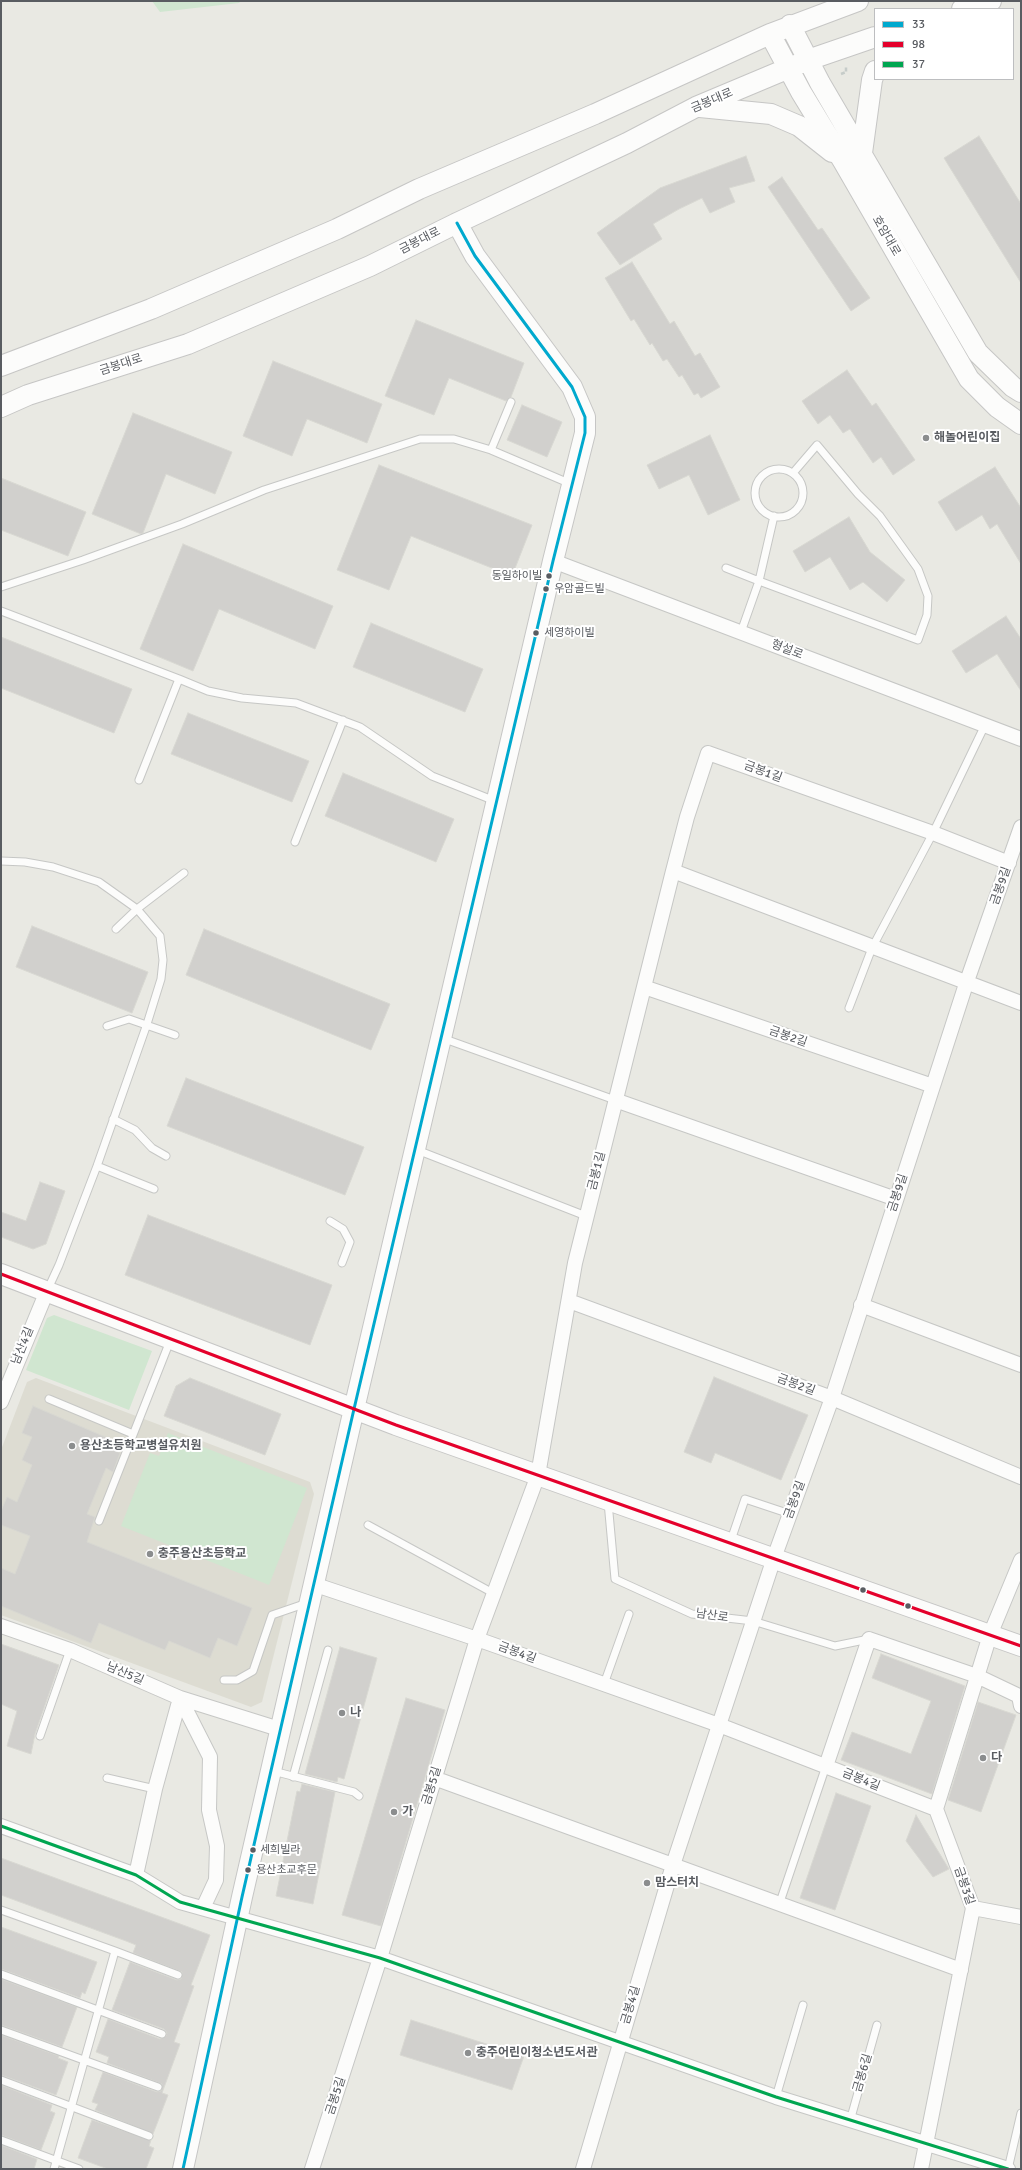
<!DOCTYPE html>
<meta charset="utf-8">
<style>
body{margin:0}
#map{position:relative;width:1022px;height:2170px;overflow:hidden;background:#e9e9e3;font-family:Signika,sans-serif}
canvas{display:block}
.frame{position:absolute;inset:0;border:2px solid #595c61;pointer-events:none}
.legend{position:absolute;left:874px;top:8px;width:140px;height:72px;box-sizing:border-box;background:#fff;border:1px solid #bdbec0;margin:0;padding:5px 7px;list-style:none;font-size:12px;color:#595c61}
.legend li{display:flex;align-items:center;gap:8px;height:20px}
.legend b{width:20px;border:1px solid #bdbec0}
</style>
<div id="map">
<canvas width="1022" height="2170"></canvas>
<div class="frame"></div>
<ul class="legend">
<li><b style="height:5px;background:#00a9ce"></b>33</li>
<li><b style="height:5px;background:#e4002b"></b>98</li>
<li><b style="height:5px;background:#00a651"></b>37</li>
</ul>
</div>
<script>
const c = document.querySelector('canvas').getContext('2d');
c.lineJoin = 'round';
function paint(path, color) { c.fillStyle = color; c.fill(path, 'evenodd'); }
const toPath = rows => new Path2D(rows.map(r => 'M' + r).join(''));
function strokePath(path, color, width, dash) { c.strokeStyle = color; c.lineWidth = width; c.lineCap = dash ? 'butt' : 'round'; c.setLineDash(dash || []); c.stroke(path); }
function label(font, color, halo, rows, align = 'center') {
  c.font = font + ' Signika,"Noto Sans KR",sans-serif'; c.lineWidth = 4; c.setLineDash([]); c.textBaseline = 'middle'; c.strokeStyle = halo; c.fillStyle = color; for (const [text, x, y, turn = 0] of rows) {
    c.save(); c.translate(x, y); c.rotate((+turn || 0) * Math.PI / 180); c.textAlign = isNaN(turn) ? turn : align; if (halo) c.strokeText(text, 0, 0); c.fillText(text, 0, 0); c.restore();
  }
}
const education = toPath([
 [36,1378,310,1482,314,1494,262,1702,251,1707,1,1615,1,1450,27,1382]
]);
const green = toPath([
 [152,1,241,1,239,3,160,12],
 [54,1315,152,1351,129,1410,26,1370,47,1318],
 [168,1433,307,1488,269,1585,121,1526,150,1453,159,1456]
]);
const building = toPath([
 [979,136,1021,204,1021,283,944,158,979,136],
 [746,156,755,181,729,188,735,202,710,213,702,198,679,209,653,224,662,239,620,265,597,233,660,188,746,156],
 [782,177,818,230,822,228,870,298,851,311,768,187,782,177],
 [632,262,670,324,674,321,695,356,700,353,720,387,701,398,698,393,694,395,682,375,679,377,667,359,663,361,652,343,650,345,634,319,631,321,605,278,632,262],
 [416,320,524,363,511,397,506,401,449,378,434,415,385,396,416,320],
 [273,361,382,404,367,443,307,419,292,456,243,436,273,361],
 [847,370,872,406,876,403,915,460,893,475,881,457,873,463,850,429,843,433,830,415,818,424,802,401,847,370],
 [522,405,562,422,547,457,507,440,522,405],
 [133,413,232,452,215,494,166,474,143,533,141,534,92,514,133,413],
 [710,435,740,500,708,515,689,475,659,489,647,465,710,435],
 [379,465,532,525,512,576,411,536,389,590,337,570,379,465],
 [995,467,1021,508,1021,564,997,524,990,529,982,515,956,531,938,502,995,467],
 [1,478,86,512,68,556,1,530,1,478],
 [849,517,870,552,905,580,887,602,863,582,850,590,830,557,805,572,793,551,849,517],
 [183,544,333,606,315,649,219,609,193,671,140,649,183,544],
 [1006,616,1021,639,1021,691,997,654,966,673,952,651,1006,616],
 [371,623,483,669,465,712,353,667,371,623],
 [1,637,132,689,114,733,1,688,1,637],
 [188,713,309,761,292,802,171,754,188,713],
 [343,773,454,819,436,862,325,816,343,773],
 [32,926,148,972,132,1013,16,967,32,926],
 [204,929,390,1004,371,1050,186,975,204,929],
 [186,1078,364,1147,345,1195,167,1126,186,1078],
 [40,1182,65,1191,46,1244,33,1249,1,1237,1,1212,26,1221,40,1182],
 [148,1215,332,1285,310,1345,125,1275,148,1215],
 [714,1377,808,1415,781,1480,715,1453,711,1463,684,1452,714,1377],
 [190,1378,281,1414,265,1455,164,1416,176,1386,190,1378],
 [33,1406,117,1442,114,1450,120,1453,113,1472,106,1468,87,1514,95,1517,87,1542,252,1608,237,1646,218,1638,210,1658,169,1641,165,1650,99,1623,91,1643,1,1606,1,1568,15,1574,30,1536,1,1525,1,1511,7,1497,17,1502,32,1465,22,1460,32,1437,22,1433,33,1406],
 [1,1644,59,1665,35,1734,31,1754,7,1746,17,1711,1,1704,1,1644],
 [340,1647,377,1658,344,1779,338,1777,337,1782,305,1774,340,1647],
 [881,1654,965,1686,932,1794,841,1760,852,1732,911,1754,931,1701,872,1678,881,1654],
 [406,1698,445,1710,381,1926,342,1915,406,1698],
 [978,1702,1016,1715,981,1812,948,1800,978,1702],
 [302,1784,335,1792,313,1904,276,1896,297,1791,300,1792,302,1784],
 [836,1793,871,1806,835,1910,800,1898,836,1793],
 [916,1815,949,1869,933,1877,906,1841,916,1815],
 [1,1858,210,1935,191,1985,194,1986,174,2042,180,2044,162,2093,168,2095,153,2134,95,2110,98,2104,92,2102,103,2072,157,2092,161,2091,162,2084,107,2063,109,2057,96,2052,108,2019,160,2039,166,2036,167,2033,164,2029,112,2010,130,1962,177,1980,181,1979,182,1972,133,1953,136,1945,126,1941,1,1895,1,1858],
 [1,1927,97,1962,85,1994,82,1992,80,1998,1,1969,1,1927],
 [1,1979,77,2007,62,2047,1,2025,1,1979],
 [411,2020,524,2056,512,2090,400,2055,411,2020],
 [1,2035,59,2056,58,2058,68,2062,56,2095,1,2075,1,2035],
 [1,2085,52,2105,50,2111,55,2113,41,2150,1,2135,1,2085],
 [92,2120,151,2140,149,2146,154,2148,146,2169,108,2169,78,2158,92,2120],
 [1,2145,37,2159,34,2169,1,2169,1,2145]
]);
const path = toPath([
 [841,74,846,72,846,66]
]);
const lane = toPath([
 [511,402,491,450,571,484],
 '755 493a24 24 0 1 1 48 0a24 24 0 1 1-48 0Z',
 [726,568,759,581,774,516],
 [1,587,83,560,182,524,264,490,420,439,454,439,491,450],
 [1,611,179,679,139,780],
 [741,632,759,581,918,640,927,615,928,596,918,569,880,516,858,494,817,445,793,473],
 [179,679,208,691,242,698,296,703,360,727,432,776,495,801],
 [295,842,343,720],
 [1,861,25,862,53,867,99,882,137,909,160,936,163,960,161,979,147,1024,97,1166,59,1265,47,1291],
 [116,929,137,909,184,873],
 [849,1008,872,948,933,833,985,725],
 [107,1026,129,1019,175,1035],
 [442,1038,615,1100],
 [113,1119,135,1130,152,1148,166,1156],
 [417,1150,586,1216],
 [97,1166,154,1189],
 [330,1221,343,1229,350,1242,342,1263],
 [49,1399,133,1434],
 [608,1502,615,1579,692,1614,753,1621,835,1646,869,1639],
 [99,1521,170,1341],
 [368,1525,493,1593],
 [730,1543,745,1499,790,1514],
 [224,1680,237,1680,253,1671,272,1615,307,1603],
 [604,1684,629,1614],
 [40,1736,70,1650],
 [273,1771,354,1792,359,1796],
 [293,1777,328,1650],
 [107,1778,155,1789],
 [780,1902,826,1766],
 [1,1910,115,1951,54,2169],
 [115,1951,178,1975],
 [1,1974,162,2034],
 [1,2030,158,2087],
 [1,2080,149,2136],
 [776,2097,803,2005],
 [850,2121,877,2025],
 [1,2140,79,2169],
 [1008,2169,1021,2113]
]);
const street = toPath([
 [553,561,1021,739],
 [673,871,687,817,708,753,933,833,1009,863],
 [644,987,933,1086],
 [615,1100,896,1199],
 [569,1301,832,1398,1021,1477],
 [861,1305,1021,1365],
 [1,1402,47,1291],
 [313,1584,477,1639,719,1725,936,1809],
 [1,1626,70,1650,180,1698,279,1729],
 [180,1698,210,1757,209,1810,217,1846,216,1880,203,1908],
 [826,1766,869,1639,977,1676,1019,1696,1021,1706],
 [434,1778,961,1970],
 [1,1826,136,1875,180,1902,380,1958,776,2097,1008,2169],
 [136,1875,155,1789,180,1698],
 [973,1908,1021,1917],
 [312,2169,380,1958,477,1639,538,1475,575,1263,673,871,1021,1003],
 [583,2169,673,1865,774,1558,832,1398,966,984,1021,827],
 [921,2169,973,1908,936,1809,990,1635,1021,1560]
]);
const secondary = toPath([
 [962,9,991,1],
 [790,25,820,83,978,353,1013,387,1021,392],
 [770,34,801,92,843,161,969,379,997,407,1021,424],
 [700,107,771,114,799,126,832,152],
 [862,153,872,80,875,71],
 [1,366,151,309,337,229,419,189,595,114,770,34,858,1],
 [1,407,28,395,188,344,370,266,457,223,627,143,696,107,808,60,875,37],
 [1,1274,396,1425,1021,1646],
 [183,2169,242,1897,354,1409,553,561,585,433,585,417,572,387,475,256,457,223]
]);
const bus1 = toPath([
 [183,2169,242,1897,354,1409,553,561,585,433,585,417,572,387,475,256,457,223]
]);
const bus2 = toPath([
 [1,1274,396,1425,1021,1646]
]);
const bus3 = toPath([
 [1,1826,136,1875,180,1902,380,1958,776,2097,1008,2169]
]);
const markers = [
 [926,438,4,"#8b8d8e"],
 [549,576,3.5,"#595c61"],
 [546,589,3.5,"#595c61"],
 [536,633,3.5,"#595c61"],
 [72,1446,4,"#8b8d8e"],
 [150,1554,4,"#8b8d8e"],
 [863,1590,3.5,"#595c61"],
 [908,1606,3.5,"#595c61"],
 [342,1713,4,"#8b8d8e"],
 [983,1758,4,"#8b8d8e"],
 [394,1812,4,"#8b8d8e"],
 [253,1850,3.5,"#595c61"],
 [248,1870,3.5,"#595c61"],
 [647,1883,4,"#8b8d8e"],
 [468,2053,4,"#8b8d8e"]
];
const busNames = [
 ["동일하이빌",542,576,"right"],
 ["우암골드빌",554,589],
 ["세영하이빌",544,633],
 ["세희빌라",260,1850],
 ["용산초교후문",256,1870]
];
const streetNames = [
 ["금봉대로",712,101,-23],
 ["호암대로",886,236,60],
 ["금봉대로",420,241,-27],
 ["금봉대로",121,365,-18],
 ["형설로",787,650,21],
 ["금봉1길",763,772,20],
 ["금봉9길",1001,886,-71],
 ["금봉2길",788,1037,19],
 ["금봉1길",597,1171,-76],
 ["금봉9길",898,1193,-72],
 ["남산4길",23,1346,-68],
 ["금봉2길",796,1385,20],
 ["금봉9길",795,1500,-70],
 ["남산로",712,1616,8],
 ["금봉4길",517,1653,20],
 ["남산5길",125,1674,23],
 ["금봉4길",861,1780,22],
 ["금봉5길",432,1786,-73],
 ["금봉3길",964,1886,71],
 ["금봉4길",631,2005,-74],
 ["금봉6길",863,2073,-74],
 ["금봉5길",336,2096,-72]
];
const poiNames = [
 ["해놀어린이집",934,438],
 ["용산초등학교병설유치원",80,1446],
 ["충주용산초등학교",158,1554],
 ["나",350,1713],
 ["다",991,1758],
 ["가",402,1812],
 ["맘스터치",655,1883],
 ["충주어린이청소년도서관",476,2053]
];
paint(education, '#dddcd2');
paint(green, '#d0e6d0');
paint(building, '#d1d0cd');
strokePath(building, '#d8d8d2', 1);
strokePath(lane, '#c6c7c5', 9);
strokePath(street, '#c6c7c5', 16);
strokePath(secondary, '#c6c6c5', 22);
strokePath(path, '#c6ccc9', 2.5, [4, 2]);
strokePath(lane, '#fcfcfb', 7);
strokePath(street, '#fcfcfb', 14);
strokePath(secondary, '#fcfcfb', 20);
strokePath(bus1, '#00a9ce', 3);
strokePath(bus2, '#e4002b', 3);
strokePath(bus3, '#00a651', 3);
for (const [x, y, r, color] of markers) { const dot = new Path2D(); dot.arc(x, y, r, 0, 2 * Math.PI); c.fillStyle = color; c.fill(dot); strokePath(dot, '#fff', 1.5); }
label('11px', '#595c61', '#fff', busNames, 'left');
label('12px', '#595c61', '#fff', streetNames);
label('bold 12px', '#595c61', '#fff', poiNames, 'left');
</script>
